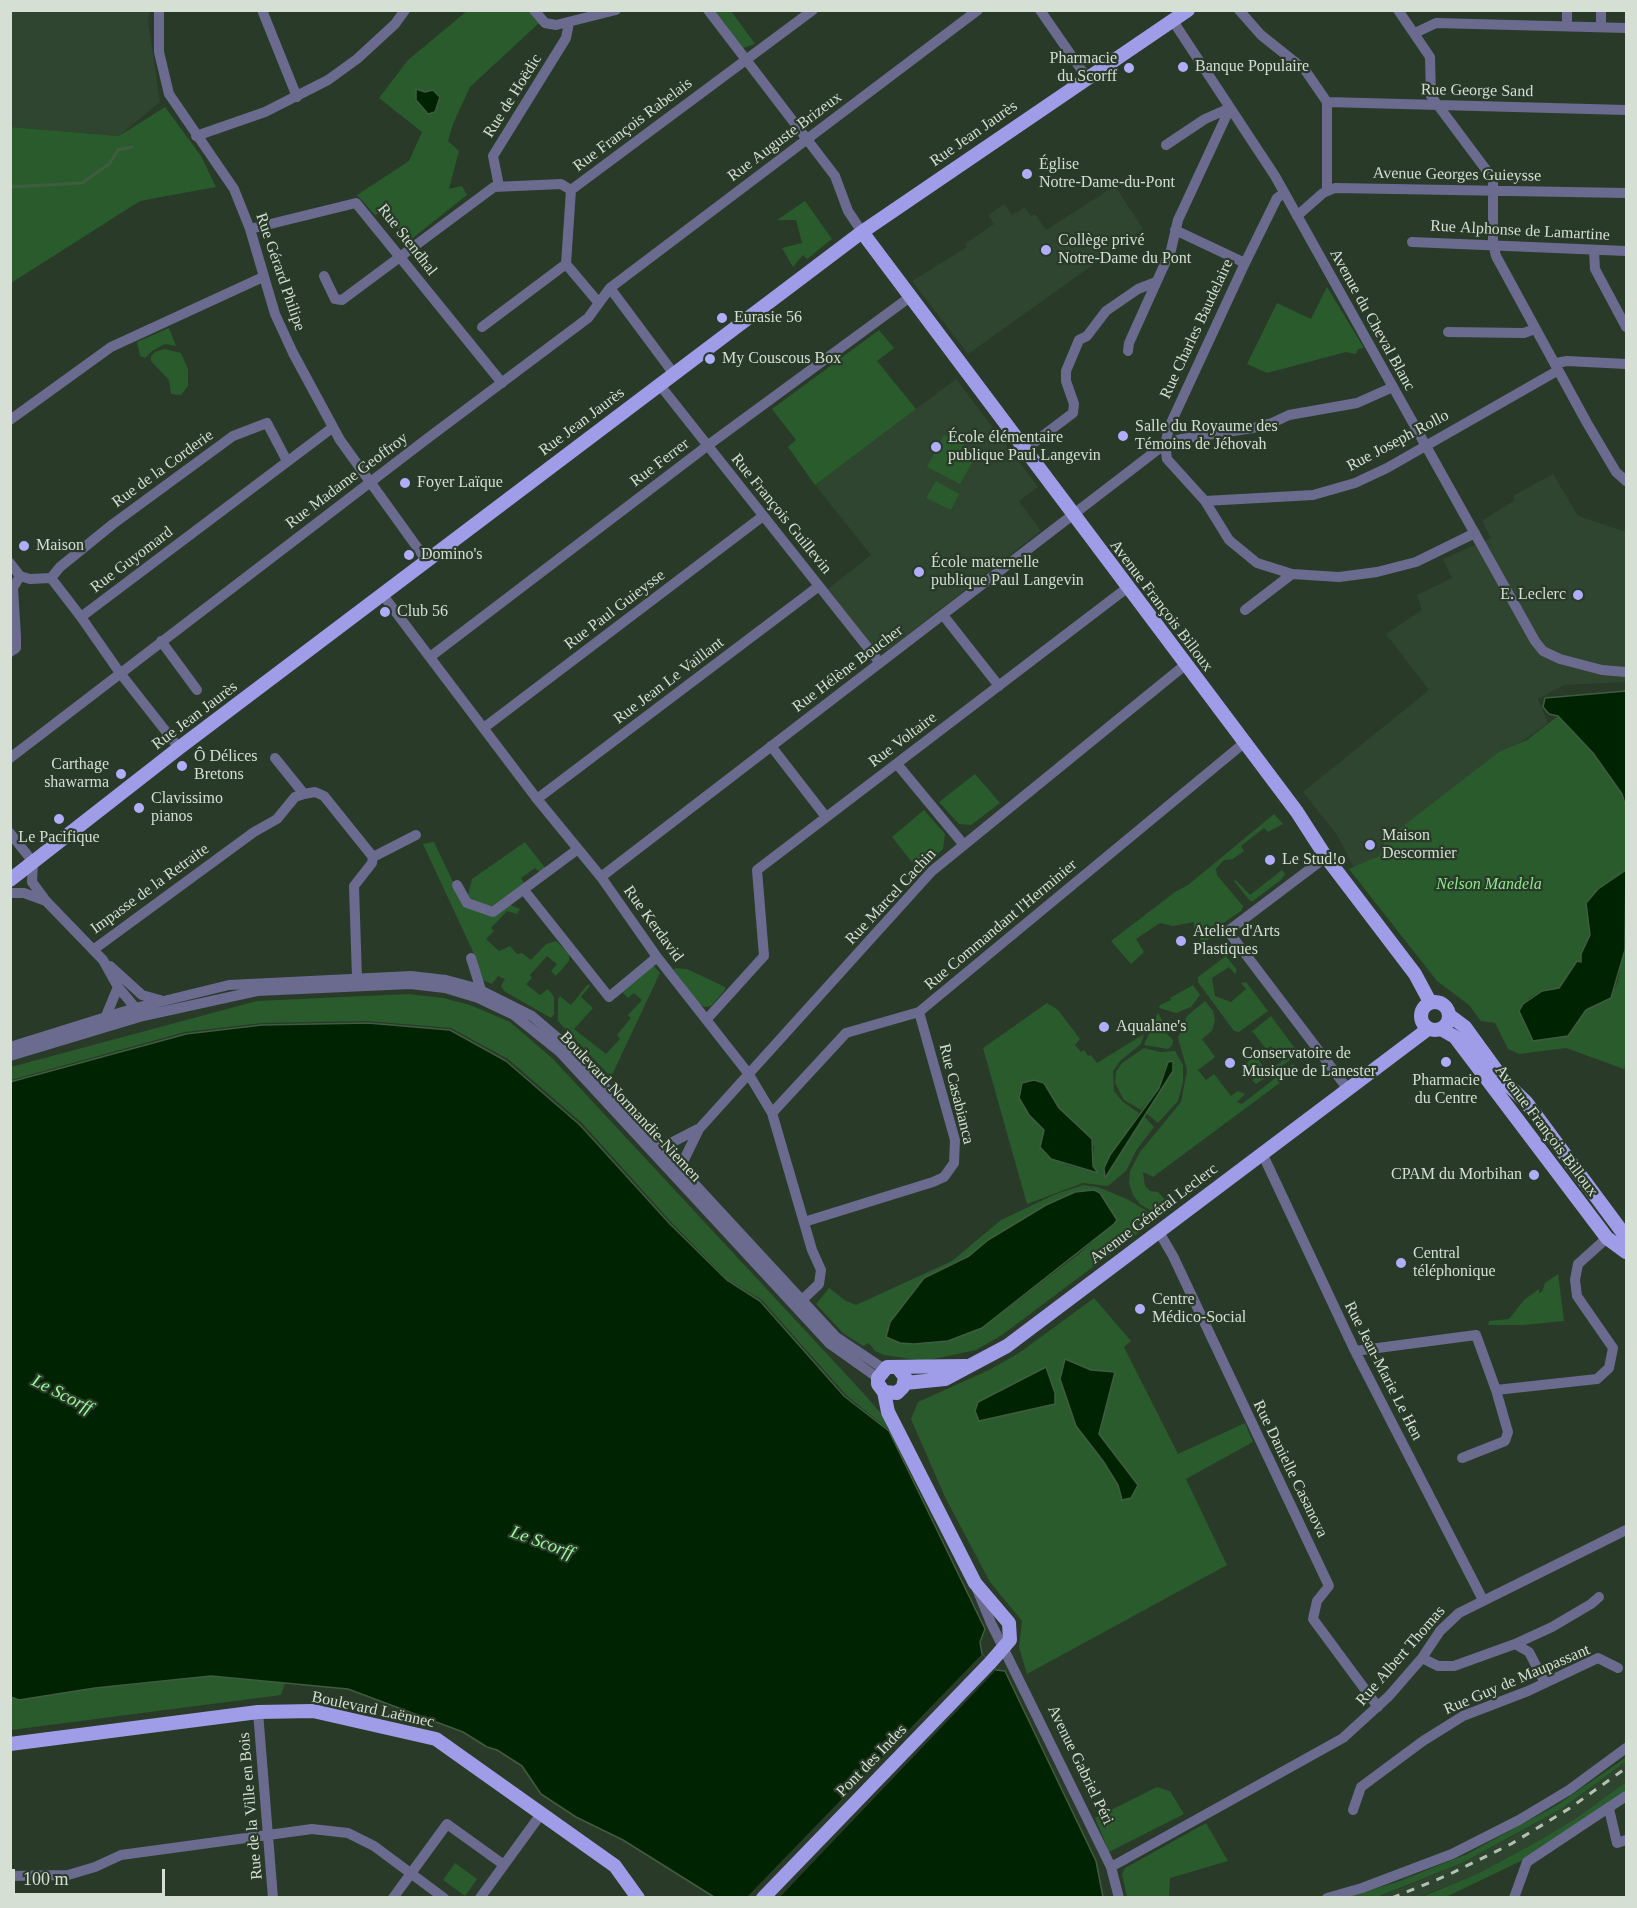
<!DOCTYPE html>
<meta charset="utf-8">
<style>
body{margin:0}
#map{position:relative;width:1637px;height:1908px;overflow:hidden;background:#293a29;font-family:Georgia,serif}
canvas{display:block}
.frame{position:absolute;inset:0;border:12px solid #d5dfd4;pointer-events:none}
.scale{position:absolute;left:12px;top:1869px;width:153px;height:27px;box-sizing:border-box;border:3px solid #d5dfd4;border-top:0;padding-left:8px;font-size:18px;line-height:21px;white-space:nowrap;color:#d5dfd4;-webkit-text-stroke:4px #293a29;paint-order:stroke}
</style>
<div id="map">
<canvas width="1637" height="1908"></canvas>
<div class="frame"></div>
<div class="scale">100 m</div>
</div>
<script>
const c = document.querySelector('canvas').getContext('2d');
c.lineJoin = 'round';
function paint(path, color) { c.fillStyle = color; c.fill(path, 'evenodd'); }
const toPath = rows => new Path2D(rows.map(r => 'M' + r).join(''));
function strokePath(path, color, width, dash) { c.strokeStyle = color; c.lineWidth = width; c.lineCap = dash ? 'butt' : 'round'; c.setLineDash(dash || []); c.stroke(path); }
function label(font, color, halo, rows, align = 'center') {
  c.font = font + ' Georgia,serif'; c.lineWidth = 4.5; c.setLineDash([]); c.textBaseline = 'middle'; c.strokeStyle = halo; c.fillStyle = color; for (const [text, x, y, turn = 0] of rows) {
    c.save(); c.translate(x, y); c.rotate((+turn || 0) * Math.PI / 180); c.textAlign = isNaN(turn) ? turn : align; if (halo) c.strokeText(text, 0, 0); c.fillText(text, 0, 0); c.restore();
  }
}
const built = toPath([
 [10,11,150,11,148,21,160,102,119,136,11,127],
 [1115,186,1143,229,968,354,912,281,967,247,965,244,994,224,988,215,1004,204,1012,215,1025,207,1031,216,1035,214,1046,230],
 [956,379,1038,487,1019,501,1041,531,889,649,881,652,874,649,828,589,871,555,815,485],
 [1553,474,1578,516,1626,532,1626,682,1564,685,1538,699,1548,723,1394,833,1385,840,1379,856,1355,870,1337,835,1303,792,1429,690,1386,634,1422,610,1417,595,1452,578,1443,559,1491,538,1482,521,1515,500,1513,496],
 [1626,1761,1626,1782,1575,1819,1533,1844,1477,1874,1419,1897,1377,1898,1464,1862,1513,1836,1561,1809]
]);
const green = toPath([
 [714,10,731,11,755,44,743,48],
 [467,11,530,11,539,23,470,87,453,124,448,141,459,151,449,189,462,186,467,195,409,241,383,212,375,215,357,195,409,161,422,132,379,98,408,60],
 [165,107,201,156,216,187,140,201,11,283,11,127,119,136],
 [805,201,832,239,807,259,803,255,793,267,782,248,802,243,796,220,777,220],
 [1327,287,1364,348,1358,349,1356,354,1346,352,1267,373,1247,364,1277,303,1311,319],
 [169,328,176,346,165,344,152,351,145,358,140,356,137,342],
 [879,330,894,348,877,361,916,409,815,485,788,447,796,440,772,409],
 [164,349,181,353,188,369,188,386,181,395,171,394,169,380,151,361,151,356,155,352],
 [944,435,978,452,960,484,927,467],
 [936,481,959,494,951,510,926,498],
 [1558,716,1593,753,1622,794,1626,807,1626,870,1598,889,1586,903,1590,935,1581,963,1577,961,1559,988,1542,991,1529,998,1519,1011,1527,1024,1568,1036,1586,1010,1611,998,1618,981,1626,937,1626,1063,1624,1069,1566,1048,1519,1054,1508,1049,1495,1023,1481,1021,1469,1005,1437,981,1349,869,1379,856,1385,840,1499,752,1527,740],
 [975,774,1000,803,971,825,959,824,939,802],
 [924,810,945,834,943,849,919,871,892,837],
 [1274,814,1283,824,1268,832,1264,828,1241,846,1244,851,1233,859,1224,860,1216,869,1217,875,1243,906,1242,910,1215,929,1217,933,1203,943,1194,930,1194,922,1173,926,1160,923,1136,939,1144,952,1131,964,1111,941,1175,892,1188,885],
 [434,842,465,907,491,916,510,905,520,909,517,914,507,911,491,928,494,931,486,939,499,951,510,946,517,954,522,953,531,960,546,944,556,941,569,954,569,961,556,976,551,971,557,964,547,956,530,975,532,978,526,984,540,995,548,989,554,997,554,1014,551,1018,504,991,501,986,505,979,498,976,492,984,482,980,475,956,423,844],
 [525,842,546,869,541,873,535,868,521,878,525,884,492,908,467,899,472,879],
 [1282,870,1285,874,1281,880,1253,901,1250,901,1234,881,1236,880,1250,895],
 [1226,956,1237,970,1235,974,1229,967,1212,978,1215,996,1231,1002,1246,989,1241,983,1246,982,1268,1011,1239,1032,1234,1031,1198,982,1198,977],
 [653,965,660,973,611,1077,558,1021,558,999,560,996,571,1005,588,984,590,986,581,997,593,1008,574,1029,606,1054,620,1039,617,1035,631,1018,628,1015,642,1000,634,993,628,998,622,992,617,998,615,996],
 [675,968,687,969,725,987,725,990,711,1006,705,1007,700,1005,674,970],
 [1193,985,1200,995,1191,1007,1176,1013,1159,1008,1160,1005,1171,1000,1170,998],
 [408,994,443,998,470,1005,510,1022,553,1059,866,1396,884,1417,888,1429,846,1395,762,1300,727,1279,672,1223,582,1123,508,1059,451,1028,367,1021,262,1023,185,1032,11,1080,11,1067,257,1001],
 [1205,1001,1213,1011,1215,1020,1212,1031,1202,1039,1215,1057,1198,1070,1206,1080,1214,1074,1231,1096,1238,1091,1245,1094,1237,1102,1242,1104,1293,1064,1297,1070,1153,1177,1143,1172,1145,1186,1150,1191,1158,1192,1172,1207,1163,1214,1153,1212,1140,1204,1133,1195,1129,1183,1130,1171,1140,1152,1181,1102,1187,1070,1178,1038,1187,1016],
 [1047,1003,1058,1010,1080,1039,1075,1045,1081,1052,1084,1050,1088,1056,1091,1055,1097,1063,1144,1034,1141,1044,1120,1061,1113,1071,1114,1091,1123,1102,1139,1113,1104,1168,1105,1178,1144,1116,1154,1127,1137,1149,1126,1171,1108,1186,1083,1183,1027,1204,983,1048],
 [1022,1083,1044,1083,1059,1108,1094,1146,1093,1166,1098,1173,1066,1165,1040,1147,1044,1130,1019,1091],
 [1158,1013,1162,1020,1162,1029,1173,1040,1172,1046,1168,1049,1144,1045],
 [1271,1016,1299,1054,1256,1084,1252,1080,1257,1076,1252,1070,1248,1073,1244,1065,1255,1056,1268,1072,1282,1061,1271,1046,1266,1049,1253,1032,1250,1033],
 [1144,1048,1160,1052,1175,1051,1183,1065,1183,1082,1178,1101,1158,1123,1146,1113,1175,1064,1164,1070,1159,1088,1141,1110,1124,1100,1115,1083,1116,1072,1122,1063],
 [1083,1185,1098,1187,1129,1200,1158,1218,1002,1335,976,1350,924,1361,884,1355,875,1351,869,1343,863,1346,843,1333,816,1304,829,1288,846,1301,856,1305,952,1261,1001,1220,1056,1194],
 [1094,1190,1117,1220,1080,1253,982,1328,948,1341,900,1343,891,1322,924,1278,969,1256,1046,1205,1075,1192],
 [1558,1274,1564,1321,1524,1325,1488,1325,1489,1321,1509,1319,1524,1300,1539,1289,1539,1293,1542,1292,1545,1283],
 [1094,1298,1131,1341,1124,1347,1178,1454,1245,1423,1253,1442,1186,1479,1227,1565,1027,1674,1019,1647,1022,1621,990,1582,945,1497,911,1419,918,1402,989,1370,1019,1353],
 [211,1676,285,1683,281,1695,11,1730,10,1697,19,1700,95,1688],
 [1625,1758,1625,1762,1561,1809,1464,1862,1377,1897,1345,1898,1397,1882,1467,1854,1557,1805],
 [1626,1782,1626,1790,1523,1860,1446,1897,1419,1898,1477,1874,1533,1844,1575,1819],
 [1157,1787,1170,1791,1184,1814,1109,1852,1095,1818],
 [1206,1823,1228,1861,1170,1878,1169,1897,1127,1897,1122,1874,1125,1868],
 [455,1863,477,1879,465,1896,443,1880]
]);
const water = toPath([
 [416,89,425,92,433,90,440,97,435,112,428,114,416,100,416,89],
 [1626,691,1626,807,1622,794,1593,753,1558,716,1549,714,1543,707,1545,698,1626,691],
 [1626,870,1625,950,1611,998,1586,1010,1568,1036,1533,1041,1519,1011,1523,1004,1542,991,1559,988,1577,961,1581,962,1581,954,1590,935,1586,903,1598,889,1626,870],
 [368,1023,450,1030,506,1061,580,1125,670,1224,727,1280,760,1301,844,1396,889,1431,985,1629,980,1642,982,1654,996,1670,1005,1671,1096,1861,1103,1897,714,1897,623,1840,576,1817,541,1794,522,1766,497,1750,487,1747,463,1732,348,1689,211,1676,95,1688,19,1700,11,1697,10,1082,186,1034,262,1025,368,1023],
 [1173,1061,1173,1071,1105,1178,1104,1168,1110,1155,1159,1088,1168,1062,1173,1061],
 [1034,1080,1044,1083,1059,1108,1092,1139,1093,1166,1098,1173,1051,1159,1040,1147,1044,1130,1029,1115,1019,1098,1022,1083,1034,1080],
 [1094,1190,1100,1193,1117,1220,1114,1224,982,1328,948,1341,914,1344,900,1343,886,1337,890,1322,924,1278,969,1256,988,1240,1046,1205,1075,1192,1094,1190],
 [1065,1359,1091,1370,1115,1372,1099,1434,1138,1485,1131,1498,1122,1500,1118,1485,1103,1461,1076,1426,1060,1379,1065,1359],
 [1046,1367,1055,1393,1055,1404,979,1421,975,1411,978,1402,1046,1367]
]);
const pier = toPath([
 [982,1654,996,1670,779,1898,747,1897]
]);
const stream = toPath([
 [10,187,82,183,109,164,118,150,132,147]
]);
const minor = toPath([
 [159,10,159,52,169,94,234,189,250,229,275,314,293,353,340,440,427,561],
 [262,10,297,97],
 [534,10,545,23,556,25,616,10],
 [708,10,835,176,848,211,862,232],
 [1040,10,1087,78],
 [1239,10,1261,35,1305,70,1327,102],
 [1398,10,1430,57,1431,96,1493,179,1493,244,1496,256,1587,423,1616,472,1626,481],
 [1173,21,1275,176,1535,641,1543,651,1560,659,1602,670,1626,672],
 [1567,26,1567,10],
 [1601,27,1601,10],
 [1415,33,1436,23,1626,28],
 [1327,102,1626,110],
 [196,136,265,112,328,80,357,59,395,24,405,10],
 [1166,145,1205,119,1230,108],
 [499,186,493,156,566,38,569,23],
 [1327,190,1327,102],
 [1297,216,1323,193,1335,188,1626,193],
 [250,229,356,203,502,383],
 [1175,230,1245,263],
 [1412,242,1626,251],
 [1594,251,1595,269,1626,327],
 [324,276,335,299,342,300,494,187,561,184,571,190],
 [610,288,674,374],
 [598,302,566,264,571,190,813,10],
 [482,327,566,264],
 [1448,332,1524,333,1535,329],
 [1128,351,1129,343,1171,250,1178,220,1230,108],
 [1556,363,1567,361,1626,364],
 [659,384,880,663],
 [10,420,111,347,263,277],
 [1165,444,1181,439,1253,428,1272,423,1289,415,1357,403,1393,387],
 [1165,444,1167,459,1205,501,1229,540,1257,563,1292,574],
 [1024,450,1073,413,1074,404,1066,381,1066,371,1079,340,1087,336,1106,311,1138,289,1156,282],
 [1205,501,1313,495,1355,483,1387,468,1557,371],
 [10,563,20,576,30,579,51,578,81,617],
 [51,578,60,567,113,524,233,436,267,423,287,461],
 [382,594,537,799,601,877,657,957,748,1073,772,1113,812,1250,821,1270,819,1284,802,1300],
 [1245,610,1292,574,1339,577,1377,572,1416,562,1475,533],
 [943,615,999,686],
 [161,641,197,690],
 [10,652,16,648,16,637,13,588,20,576],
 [430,657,707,446,910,297],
 [485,727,763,516],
 [771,746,826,817],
 [179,748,120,673,81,617,332,428],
 [10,758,428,438,588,318,610,288,978,10],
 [275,758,304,794],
 [897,764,964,845],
 [537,799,819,586],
 [10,833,33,862,32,882,46,901,103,960,118,987,138,1011],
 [1326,857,1228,931,1347,1088],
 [601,877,1165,444,1170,425,1245,263,1277,198,1284,193],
 [457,885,467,903,493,912,578,849],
 [524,890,609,997,657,957],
 [10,893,24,893,46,901],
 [93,950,254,832,277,819,295,797,304,794,315,792,324,796,373,857],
 [471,958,481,990],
 [110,966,142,995,160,1000],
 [357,978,354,886,372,863,373,857,416,835],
 [106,1016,118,987],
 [707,1019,764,956,757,870,1127,588],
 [10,1047,135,1008,229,985,411,976,446,980,476,988,532,1016,566,1045,836,1337,884,1369],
 [10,1056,143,1016,257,991,410,984,445,988,478,998,514,1015,560,1052,830,1344,878,1378],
 [772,1113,846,1033,919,1012,1244,743],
 [661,1148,698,1129],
 [1262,1153,1355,1351,1483,1600],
 [680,1168,699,1129,932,871,1185,665],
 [804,1222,933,1182,944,1177,954,1163,955,1140,919,1012],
 [1159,1232,1173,1256,1329,1586,1317,1601,1313,1619,1378,1707],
 [1355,1351,1476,1335,1496,1390,1597,1379,1609,1368,1613,1348,1577,1296,1575,1280,1578,1264,1607,1238],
 [1462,1458,1505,1441,1508,1432,1496,1390],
 [977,1589,991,1623,1111,1867,1119,1898],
 [1515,1644,1552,1627,1591,1604,1599,1597],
 [1422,1658,1438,1666,1454,1666,1515,1644,1529,1652,1545,1683],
 [258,1712,273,1898],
 [1609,1809,1617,1843,1626,1840],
 [1353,1810,1361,1787,1423,1741,1463,1716,1528,1691,1598,1658,1618,1668],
 [1111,1867,1343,1738,1389,1696,1422,1658,1440,1631,1459,1613,1626,1530],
 [10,1876,68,1875,95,1867,121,1855,312,1829,348,1833,374,1846,444,1898],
 [393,1898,447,1824,504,1865],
 [480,1898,541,1814],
 [1327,1898,1362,1888,1452,1854,1519,1820,1569,1790,1626,1748],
 [1514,1898,1527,1862,1626,1796]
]);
const major = toPath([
 [862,232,1297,812,1326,857,1415,974,1430,1002],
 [10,880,179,748,862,232,1188,10],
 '1421 1016a14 14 0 1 1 28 0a14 14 0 1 1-28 0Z',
 [1449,1015,1465,1027,1505,1082,1526,1102,1626,1237],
 [1441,1029,1455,1037,1607,1238,1626,1252],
 [898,1368,905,1377,903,1387,897,1393,884,1392,878,1384,878,1378,887,1367,966,1366],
 [905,1383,945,1379,1007,1346,1428,1029],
 [10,1744,258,1712,313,1711,436,1739,615,1866,638,1898],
 [763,1898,990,1663,1010,1640,1009,1623,975,1583,888,1412,884,1392]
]);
const rail = toPath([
 [1392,1898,1448,1875,1511,1844,1570,1808,1626,1768]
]);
const markers = [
 [1183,67,6,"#b0aefa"],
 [1129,68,6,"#b0aefa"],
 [1027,174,6,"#b0aefa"],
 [1046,250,6,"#b0aefa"],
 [722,318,6,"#b0aefa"],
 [710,359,6,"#b0aefa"],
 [1123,436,6,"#b0aefa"],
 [936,447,6,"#b0aefa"],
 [405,483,6,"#b0aefa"],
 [24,546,6,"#b0aefa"],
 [409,555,6,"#b0aefa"],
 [919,572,6,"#b0aefa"],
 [1578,595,6,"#b0aefa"],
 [385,612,6,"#b0aefa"],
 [182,766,6,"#b0aefa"],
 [121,774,6,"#b0aefa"],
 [139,808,6,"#b0aefa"],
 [59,819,6,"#b0aefa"],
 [1370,845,6,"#b0aefa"],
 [1270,860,6,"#b0aefa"],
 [1181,941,6,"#b0aefa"],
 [1104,1027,6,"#b0aefa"],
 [1446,1062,6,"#b0aefa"],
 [1230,1063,6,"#b0aefa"],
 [1534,1175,6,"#b0aefa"],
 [1401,1263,6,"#b0aefa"],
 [1140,1309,6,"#b0aefa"]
];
const poiNames = [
 ["Pharmacie",1117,59,"right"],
 ["du Scorff",1117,77,"right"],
 ["Banque Populaire",1195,67],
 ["Église",1039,165],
 ["Notre-Dame-du-Pont",1039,183],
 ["Collège privé",1058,241],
 ["Notre-Dame du Pont",1058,259],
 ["Eurasie 56",734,318],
 ["My Couscous Box",722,359],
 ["Salle du Royaume des",1135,427],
 ["Témoins de Jéhovah",1135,445],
 ["École élémentaire",948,438],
 ["publique Paul Langevin",948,456],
 ["Foyer Laïque",417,483],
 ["Maison",36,546],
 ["Domino's",421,555],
 ["École maternelle",931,563],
 ["publique Paul Langevin",931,581],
 ["E. Leclerc",1566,595,"right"],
 ["Club 56",397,612],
 ["Ô Délices",194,757],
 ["Bretons",194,775],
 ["Carthage",109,765,"right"],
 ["shawarma",109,783,"right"],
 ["Clavissimo",151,799],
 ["pianos",151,817],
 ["Maison",1382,836],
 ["Descormier",1382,854],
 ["Le Pacifique",59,838,"center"],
 ["Le Stud!o",1282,860],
 ["Atelier d'Arts",1193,932],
 ["Plastiques",1193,950],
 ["Aqualane's",1116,1027],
 ["Conservatoire de",1242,1054],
 ["Musique de Lanester",1242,1072],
 ["Pharmacie",1446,1081,"center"],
 ["du Centre",1446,1099,"center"],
 ["CPAM du Morbihan",1522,1175,"right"],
 ["Central",1413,1254],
 ["téléphonique",1413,1272],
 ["Centre",1152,1300],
 ["Médico-Social",1152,1318]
];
const streetNames = [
 ["Rue George Sand",1477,91,1],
 ["Rue de Hoëdic",513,96,-58],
 ["Rue François Rabelais",633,125,-37],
 ["Rue Jean Jaurès",974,134,-35],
 ["Rue Auguste Brizeux",785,137,-37],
 ["Avenue Georges Guieysse",1457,175,1],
 ["Rue Alphonse de Lamartine",1520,231,3],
 ["Rue Stendhal",407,240,52],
 ["Rue Gérard Philipe",280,272,71],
 ["Avenue du Cheval Blanc",1372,320,61],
 ["Rue Charles Baudelaire",1197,329,-65],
 ["Rue Jean Jaurès",582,422,-37],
 ["Rue Joseph Rollo",1398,441,-28],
 ["Rue Ferrer",660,463,-37],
 ["Rue de la Corderie",163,469,-36],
 ["Rue Madame Geoffroy",347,481,-37],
 ["Rue François Guillevin",781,514,51],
 ["Rue Guyomard",132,560,-37],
 ["Avenue François Billoux",1161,606,53],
 ["Rue Paul Guieysse",615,610,-37],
 ["Rue Hélène Boucher",848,669,-37],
 ["Rue Jean Le Vaillant",669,681,-37],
 ["Rue Jean Jaurès",195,716,-37],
 ["Rue Voltaire",903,740,-37],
 ["Impasse de la Retraite",150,889,-36],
 ["Rue Marcel Cachin",891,897,-47],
 ["Rue Kerdavid",653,924,54],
 ["Rue Commandant l'Herminier",1001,925,-40],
 ["Rue Casabianca",956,1094,76],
 ["Boulevard Normandie-Niemen",630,1107,47],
 ["Avenue François Billoux",1546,1131,53],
 ["Avenue Général Leclerc",1154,1214,-37],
 ["Rue Jean-Marie Le Hen",1383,1371,63],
 ["Rue Danielle Casanova",1290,1469,64],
 ["Rue Albert Thomas",1401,1656,-49],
 ["Rue Guy de Maupassant",1517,1680,-23],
 ["Boulevard Laënnec",373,1710,12],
 ["Pont des Indes",872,1761,-46],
 ["Avenue Gabriel Péri",1080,1765,64],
 ["Rue de la Ville en Bois",251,1806,-95]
];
const parkNames = [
 ["Nelson Mandela",1489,885]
];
const waterNames = [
 ["Le Scorff",62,1395,27],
 ["Le Scorff",542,1543,20]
];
paint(built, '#2f452f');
paint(green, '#2a5b2c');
paint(water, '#002401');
strokePath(water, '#405c40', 1.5);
paint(pier, '#293a29');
strokePath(stream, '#405c40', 3);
strokePath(minor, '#6b6a8f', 10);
strokePath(major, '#a09de8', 14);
strokePath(rail, '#b6c1b5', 3, [8, 8]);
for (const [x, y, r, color] of markers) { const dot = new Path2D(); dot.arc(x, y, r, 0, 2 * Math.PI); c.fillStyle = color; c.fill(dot); strokePath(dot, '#293a29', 2); }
label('16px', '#d5dfd4', '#293a29', poiNames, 'left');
label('16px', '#d5dfd4', '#293a29', streetNames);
label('italic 16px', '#8cec8e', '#293a29', parkNames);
label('italic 18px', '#9bfb9c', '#293a29', waterNames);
</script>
